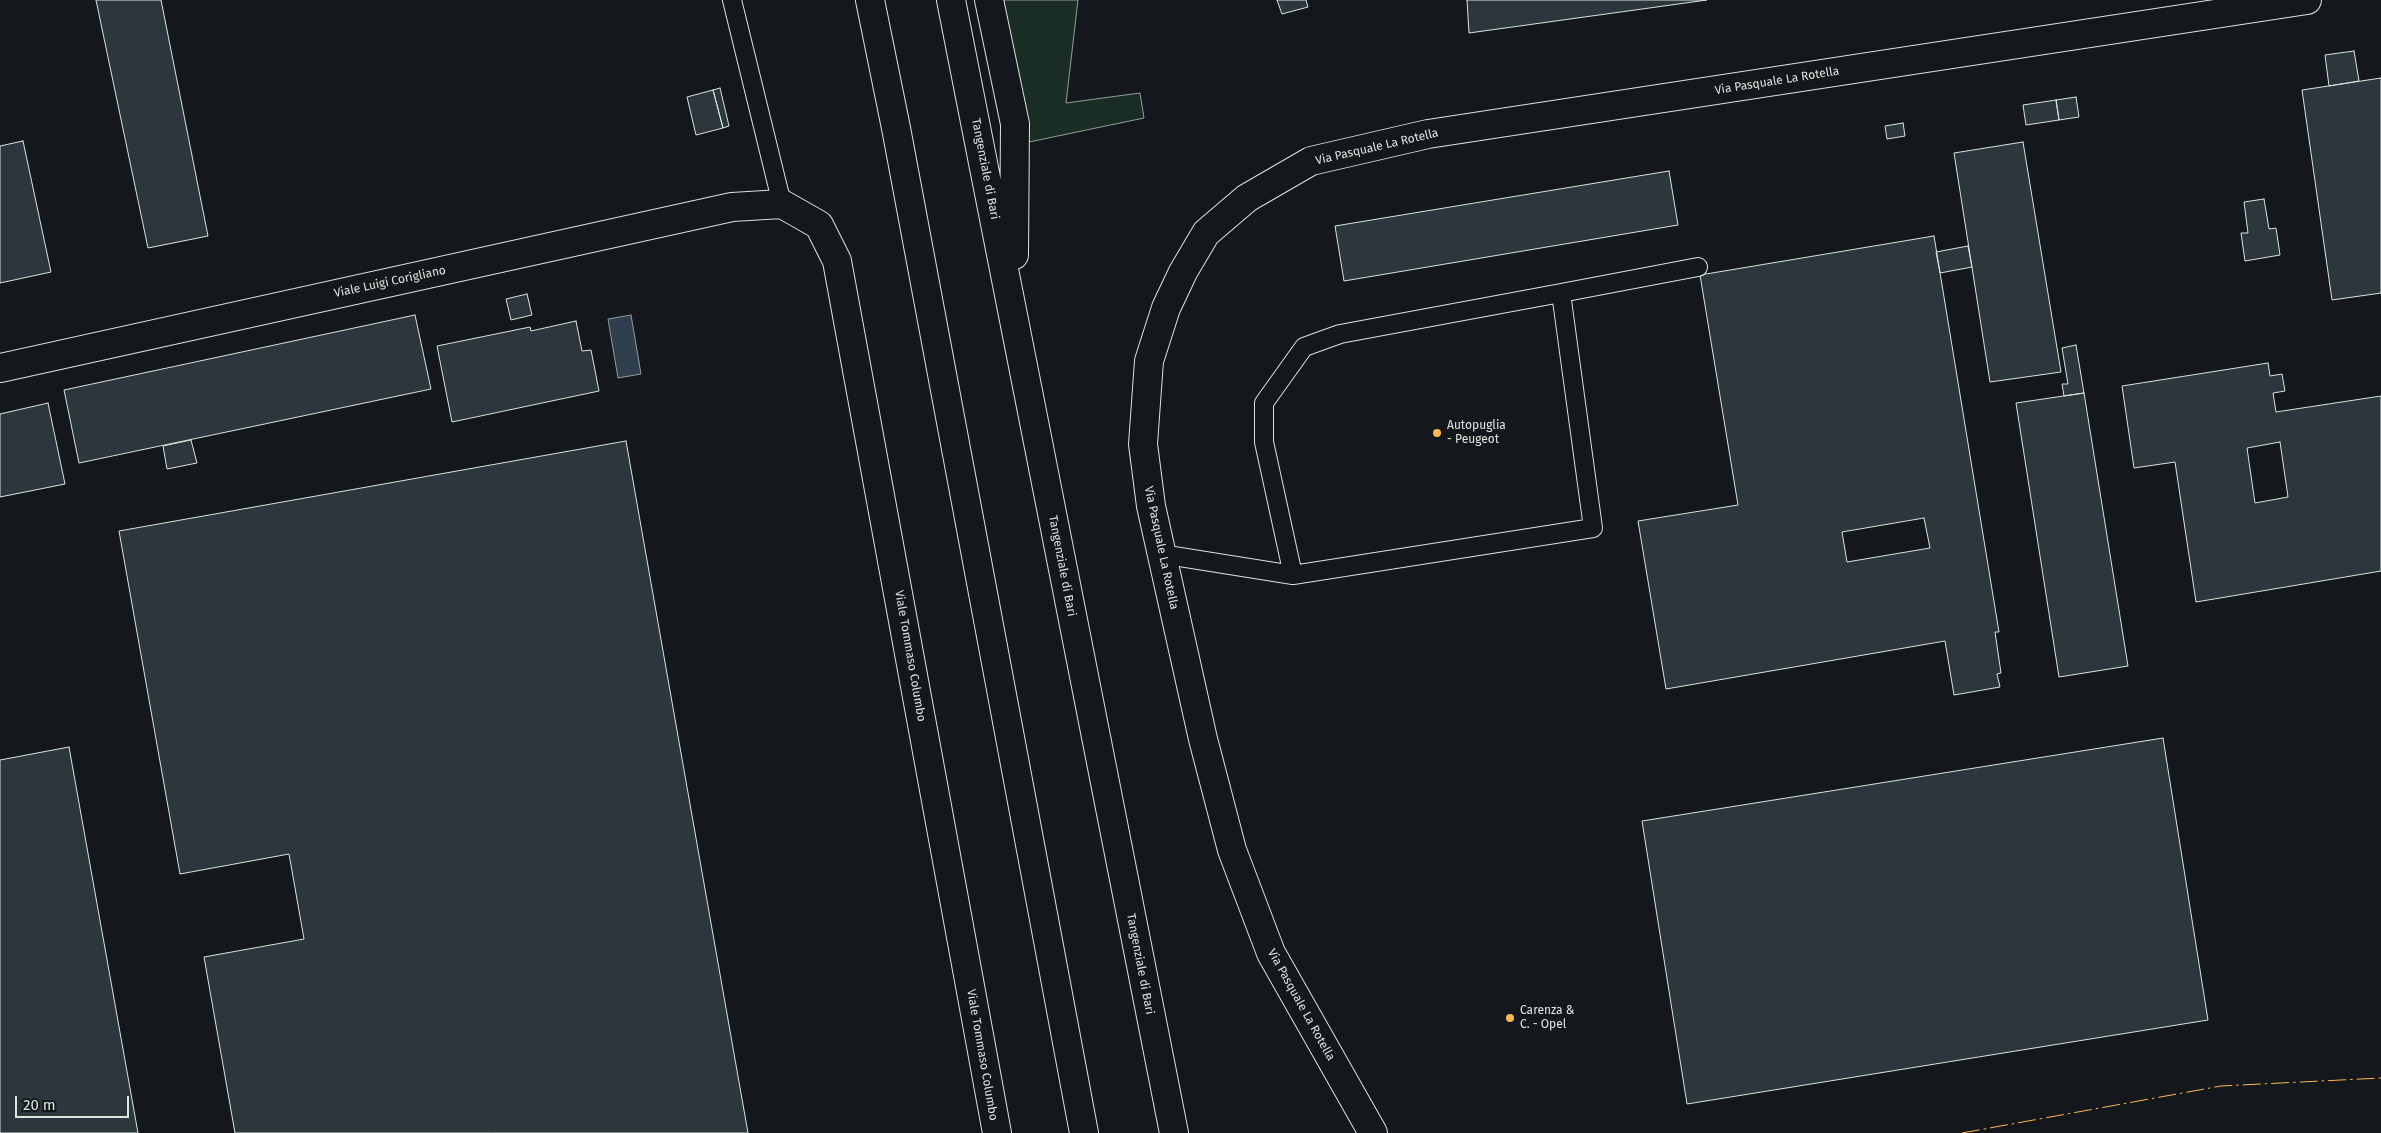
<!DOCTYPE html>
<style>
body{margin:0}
#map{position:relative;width:2381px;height:1133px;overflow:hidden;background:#14181c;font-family:"Fira Sans",sans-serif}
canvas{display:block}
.scale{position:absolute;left:15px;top:1096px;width:114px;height:22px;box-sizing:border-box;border:2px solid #d8e6dc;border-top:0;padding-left:6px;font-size:15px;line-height:18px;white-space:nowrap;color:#d8e6dc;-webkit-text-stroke:4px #14181c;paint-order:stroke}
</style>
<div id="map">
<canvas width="2381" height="1133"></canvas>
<div class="scale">20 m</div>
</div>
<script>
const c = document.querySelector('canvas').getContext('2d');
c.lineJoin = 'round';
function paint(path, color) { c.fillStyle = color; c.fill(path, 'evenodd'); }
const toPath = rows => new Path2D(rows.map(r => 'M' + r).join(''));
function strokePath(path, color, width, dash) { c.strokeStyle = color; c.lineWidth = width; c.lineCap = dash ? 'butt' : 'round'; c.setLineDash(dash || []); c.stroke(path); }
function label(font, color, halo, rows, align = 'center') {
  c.font = font + ' "Fira Sans",sans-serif'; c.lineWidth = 4; c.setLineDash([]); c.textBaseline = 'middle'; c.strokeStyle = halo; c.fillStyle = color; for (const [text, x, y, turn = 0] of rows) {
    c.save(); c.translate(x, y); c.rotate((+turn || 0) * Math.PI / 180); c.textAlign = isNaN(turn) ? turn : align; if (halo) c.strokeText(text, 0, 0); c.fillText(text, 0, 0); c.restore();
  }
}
const green = toPath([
 [997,0,1078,0,1066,103,1140,93,1144,118,1029,142,997,0]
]);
const water = toPath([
 [631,315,641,374,618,378,608,319,631,315]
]);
const building = toPath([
 [96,0,161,0,208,236,148,248,96,0],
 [1277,0,1306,0,1308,7,1282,14,1277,0],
 [1467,0,1707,0,1469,33,1467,0],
 [2354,51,2359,81,2329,86,2325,55,2354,51],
 [2381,78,2381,293,2332,300,2302,90,2381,78],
 [720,88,729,126,723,128,713,90,720,88],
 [713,90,723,128,696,135,687,97,713,90],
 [2076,97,2079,117,2059,120,2056,100,2076,97],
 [2056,100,2059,120,2026,125,2023,105,2056,100],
 [1903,123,1905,136,1887,139,1885,126,1903,123],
 [23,141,51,272,0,283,0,146,23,141],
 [2023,142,2061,372,1990,382,1954,153,2023,142],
 [1669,171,1678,225,1344,281,1335,226,1669,171],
 [2264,199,2269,229,2276,228,2280,255,2245,261,2241,233,2248,233,2244,202,2264,199],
 [1934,236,1999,632,1995,632,2001,673,1997,674,2000,687,1954,695,1945,641,1666,689,1638,521,1738,505,1700,275,1934,236],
 [1924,518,1930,548,1847,562,1842,532,1924,518],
 [1968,246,1972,267,1940,273,1936,252,1968,246],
 [527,294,532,315,511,320,506,299,527,294],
 [415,315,431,389,79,463,64,390,415,315],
 [576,321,582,351,591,350,599,391,452,422,437,346,530,327,531,331,576,321],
 [2076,345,2084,393,2064,396,2062,384,2068,384,2062,348,2076,345],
 [2268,363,2270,376,2282,374,2285,391,2273,393,2276,412,2381,396,2381,571,2196,602,2175,462,2134,468,2122,386,2268,363],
 [2280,442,2288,497,2255,503,2247,448,2280,442],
 [2084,393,2128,666,2059,677,2016,403,2084,393],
 [48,403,65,484,0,497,0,414,48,403],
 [191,440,197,463,167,469,163,446,191,440],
 [626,441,748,1133,235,1133,204,957,304,939,289,854,180,874,119,531,626,441],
 [2163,738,2208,1020,1687,1104,1642,821,2163,738],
 [69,747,138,1133,0,1133,0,760,69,747]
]);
const lane = toPath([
 [732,0,782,204],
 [1161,554,1293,575,1593,528,1561,293,1698,267],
 [1293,575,1264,442,1264,403,1304,347,1340,334,1561,293]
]);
const street = toPath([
 [0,368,732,207,782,204,819,225,837,261,997,1133]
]);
const secondary = toPath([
 [1373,1133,1271,953,1232,850,1203,739,1151,506,1143,444,1149,361,1166,308,1183,272,1206,233,1247,198,1311,161,1428,134,2307,0]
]);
const highway = toPath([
 [870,0,896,128,1084,1133],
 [951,0,1174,1133],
 [989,0,1015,124,1014,255]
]);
const power = toPath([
 [1962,1133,2221,1086,2381,1078]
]);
const markers = [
 [1437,433,5,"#ffb74d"],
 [1510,1018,5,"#ffb74d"]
];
const streetNames = [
 ["Via Pasquale La Rotella",1777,81,-9],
 ["Via Pasquale La Rotella",1377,147,-13],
 ["Tangenziale di Bari",985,169,79],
 ["Viale Luigi Corigliano",390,282,-12],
 ["Via Pasquale La Rotella",1161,548,78],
 ["Tangenziale di Bari",1062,566,79],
 ["Viale Tommaso Columbo",910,656,80],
 ["Tangenziale di Bari",1140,964,79],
 ["Via Pasquale La Rotella",1301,1005,61],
 ["Viale Tommaso Columbo",982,1055,80]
];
const poiNames = [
 ["Autopuglia",1447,426],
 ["- Peugeot",1447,440],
 ["Carenza &",1520,1011],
 ["C. - Opel",1520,1025]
];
paint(green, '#1a2d24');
strokePath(green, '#939e99', 1);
paint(water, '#2f3f4d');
strokePath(water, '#939e99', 1);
paint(building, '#2c363c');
strokePath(building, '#d8e6dc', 1);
strokePath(lane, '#d8e6dc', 20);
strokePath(street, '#d8e6dc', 30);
strokePath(secondary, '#d8e6dc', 30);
strokePath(highway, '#d8e6dc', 30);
strokePath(lane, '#14181c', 18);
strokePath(street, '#14181c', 28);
strokePath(secondary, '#14181c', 28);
strokePath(highway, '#14181c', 28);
strokePath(power, '#ffb74d', 1, [18, 4, 2.5, 4]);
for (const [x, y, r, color] of markers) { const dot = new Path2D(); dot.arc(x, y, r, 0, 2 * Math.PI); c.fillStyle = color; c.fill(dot); strokePath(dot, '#14181c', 2); }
label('12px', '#d8e6dc', '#14181c', streetNames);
label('12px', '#d8e6dc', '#14181c', poiNames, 'left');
</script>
